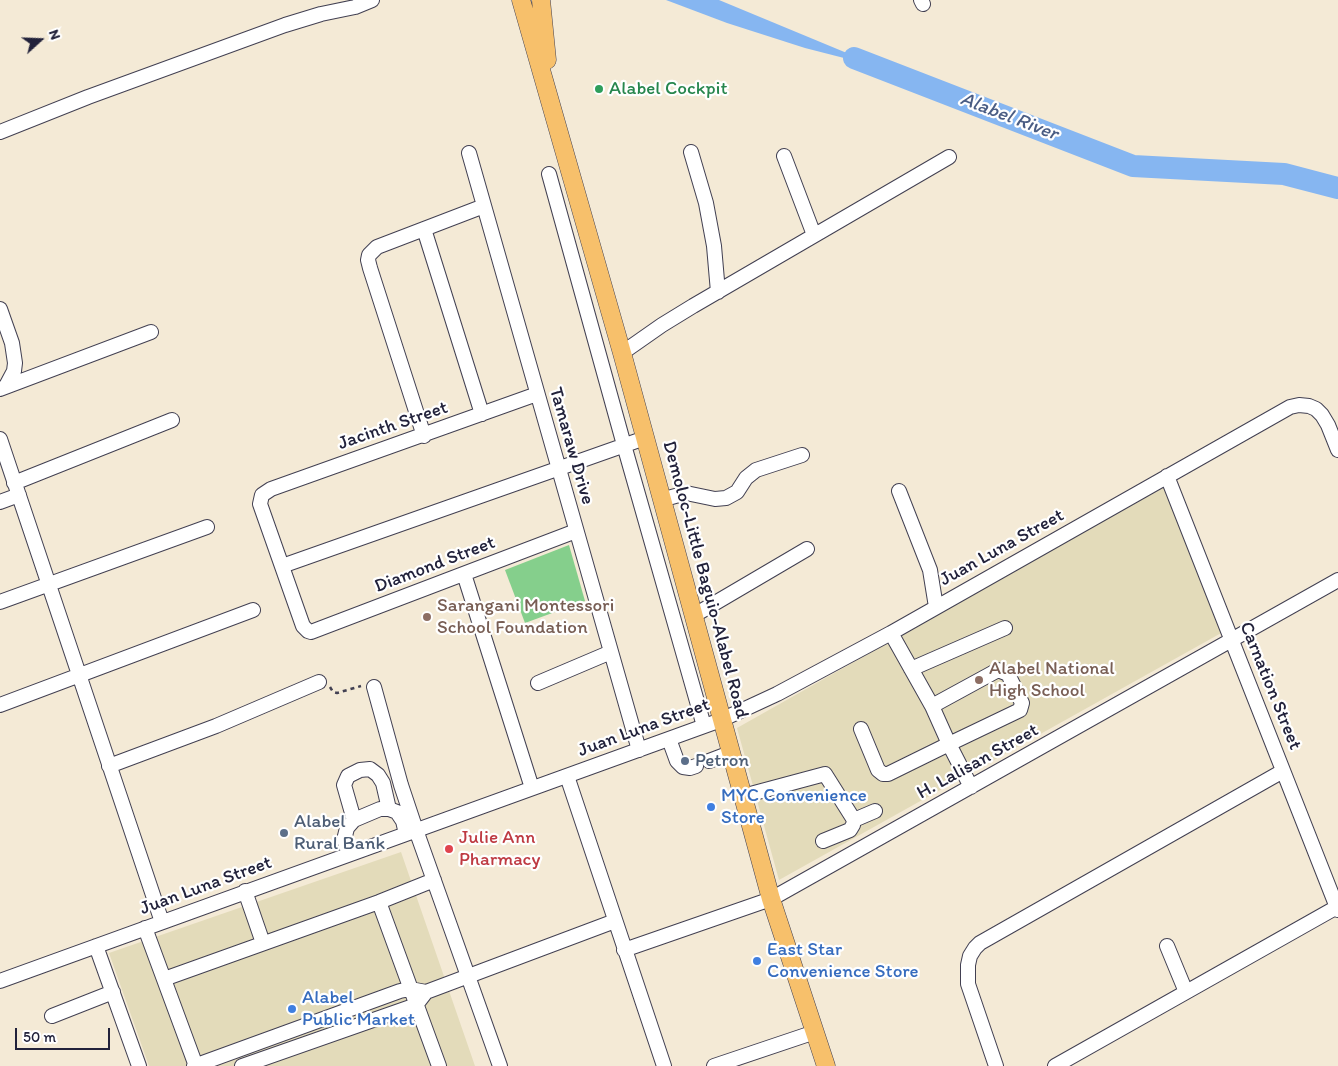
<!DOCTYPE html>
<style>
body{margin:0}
#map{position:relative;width:1338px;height:1066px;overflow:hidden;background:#f4ead6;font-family:Itim,sans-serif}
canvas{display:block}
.north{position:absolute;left:15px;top:15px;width:50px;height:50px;-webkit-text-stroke:4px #fff;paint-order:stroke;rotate:70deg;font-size:14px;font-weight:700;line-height:20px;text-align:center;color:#22223b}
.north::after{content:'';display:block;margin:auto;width:18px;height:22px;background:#22223b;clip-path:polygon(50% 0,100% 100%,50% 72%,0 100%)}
.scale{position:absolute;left:15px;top:1028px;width:95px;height:22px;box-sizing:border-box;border:2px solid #22223b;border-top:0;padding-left:6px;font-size:15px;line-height:18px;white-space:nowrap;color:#22223b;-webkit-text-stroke:4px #fff;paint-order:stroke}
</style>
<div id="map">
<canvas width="1338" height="1066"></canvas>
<div class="north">N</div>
<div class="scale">50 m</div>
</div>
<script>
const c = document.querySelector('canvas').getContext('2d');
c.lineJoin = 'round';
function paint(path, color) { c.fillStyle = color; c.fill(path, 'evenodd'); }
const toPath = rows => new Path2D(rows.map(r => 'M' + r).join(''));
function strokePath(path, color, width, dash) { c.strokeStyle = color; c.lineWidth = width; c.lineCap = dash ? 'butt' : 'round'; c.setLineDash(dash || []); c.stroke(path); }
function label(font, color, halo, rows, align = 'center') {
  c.font = font + ' Itim,sans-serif'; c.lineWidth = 4.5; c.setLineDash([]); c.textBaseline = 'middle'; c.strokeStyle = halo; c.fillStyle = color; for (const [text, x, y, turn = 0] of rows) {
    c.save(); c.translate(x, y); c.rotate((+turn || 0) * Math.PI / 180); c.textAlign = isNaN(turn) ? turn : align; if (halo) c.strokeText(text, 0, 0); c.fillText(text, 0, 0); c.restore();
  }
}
const built = toPath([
 [1164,487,1223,632,779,880,737,728],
 [401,852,475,1066,149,1066,109,953]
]);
const green = toPath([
 [569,545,585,601,525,623,505,570]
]);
const water = toPath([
 [666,0,719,0,883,68,805,48,727,23]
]);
const river = toPath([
 [854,58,1133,166,1284,174,1338,188]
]);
const path = toPath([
 [330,687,333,692,337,693,361,686]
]);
const minor = toPath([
 [921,0,923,4],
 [0,132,88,97,285,25,321,14,355,7,372,0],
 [691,152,706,203,714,246,718,292],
 [469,153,639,750],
 [784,156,814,235],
 [549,174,624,445,704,726],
 [424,229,482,414],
 [0,309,12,343,15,363,14,371,6,386],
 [622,353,662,325,693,306,949,157],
 [0,389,151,332],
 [537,394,271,489,262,495,260,504,303,626,308,631,311,632,576,531],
 [424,436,370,268,368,260,369,255,377,247,484,206],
 [0,439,162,922],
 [1167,476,1338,910],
 [14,483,172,420],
 [899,491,930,570,936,607],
 [661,500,686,493,715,499,726,498,737,492,746,478,756,470,802,455],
 [0,502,19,495],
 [282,566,645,438],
 [464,574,532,788],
 [0,602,207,527],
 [693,616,807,549],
 [891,633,932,706,949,744,1020,710,1022,703,1008,674,998,670,932,706],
 [911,669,1005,628],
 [538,683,611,652],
 [374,687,401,785,416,830,500,1066],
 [0,705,253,610],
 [861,729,878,770,883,774,888,774,949,744,971,787],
 [669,739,677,761,683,767,690,768,696,766],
 [709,761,730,753],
 [109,766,216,726,319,682],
 [567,776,664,1066],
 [743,796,825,774,854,820,853,825,850,830,823,841],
 [354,820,344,785,348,776,360,770,370,769,378,775,383,783,389,809],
 [854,820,875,811],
 [349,854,344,840,347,828,354,820,380,809,389,809,397,812,403,821,406,834],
 [245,891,263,943],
 [379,902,439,1066],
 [145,928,196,1066],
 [96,946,139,1066],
 [1167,946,1186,992],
 [624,950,771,899,1338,580],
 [164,979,379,902,434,880],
 [0,981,721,720,777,694,891,633,1290,407,1299,405,1309,406,1316,409,1322,415,1328,425,1338,450],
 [52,1016,113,992],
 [194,1066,400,991,410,989,426,992,615,921],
 [242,1066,416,1005,426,992],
 [714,1066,815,1032],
 [996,1066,968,984,968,965,970,956,975,948,980,943,1283,771],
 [1055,1066,1337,907]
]);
const major = toPath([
 [521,0,622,353,771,899,826,1066],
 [541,0,547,60]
]);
const markers = [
 [599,89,5,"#2e9e5b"],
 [427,617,5,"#8d6e63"],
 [979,680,5,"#8d6e63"],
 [685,761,5,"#5c6f8a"],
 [711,807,5,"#3f7fe0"],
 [284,833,5,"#5c6f8a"],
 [449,849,5,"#e0444e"],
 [757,961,5,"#3f7fe0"],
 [292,1009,5,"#3f7fe0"]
];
const leisureNames = [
 ["Alabel Cockpit",609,89]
];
const streetNames = [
 ["Jacinth Street",393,426,-19],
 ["Tamaraw Drive",571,446,74],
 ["Juan Luna Street",1002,548,-29],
 ["Diamond Street",435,565,-21],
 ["Demoloc-Little Baguio-Alabel Road",705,580,75],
 ["Carnation Street",1270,686,68],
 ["Juan Luna Street",644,728,-20],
 ["H. Lalisan Street",978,762,-29],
 ["Juan Luna Street",206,886,-20]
];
const educationNames = [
 ["Sarangani Montessori",437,606],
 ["School Foundation",437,628],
 ["Alabel National",989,669],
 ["High School",989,691]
];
const serviceNames = [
 ["Petron",695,761],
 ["Alabel",294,822],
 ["Rural Bank",294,844]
];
const shopNames = [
 ["MYC Convenience",721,796],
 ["Store",721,818],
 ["East Star",767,950],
 ["Convenience Store",767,972],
 ["Alabel",302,998],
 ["Public Market",302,1020]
];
const healthNames = [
 ["Julie Ann",459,838],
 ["Pharmacy",459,860]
];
const waterNames = [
 ["Alabel River",1009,117,21]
];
paint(built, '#e3dbba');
paint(green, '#85cf8c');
paint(water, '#86b6f1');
strokePath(river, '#86b6f1', 22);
strokePath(minor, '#424052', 16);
strokePath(major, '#424052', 19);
strokePath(path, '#424052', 2.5, [4, 4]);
strokePath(minor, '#fff', 14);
strokePath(major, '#f7c06b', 18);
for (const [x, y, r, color] of markers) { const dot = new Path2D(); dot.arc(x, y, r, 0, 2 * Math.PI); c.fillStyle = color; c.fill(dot); strokePath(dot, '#fff', 2); }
label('19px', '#27864d', '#fff', leisureNames, 'left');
label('19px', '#22223b', '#fff', streetNames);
label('19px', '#785e54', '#fff', educationNames, 'left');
label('19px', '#4e5e75', '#fff', serviceNames, 'left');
label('19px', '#366cbe', '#fff', shopNames, 'left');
label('19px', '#be3a42', '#fff', healthNames, 'left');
label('italic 20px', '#4a5d84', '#fff', waterNames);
</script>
